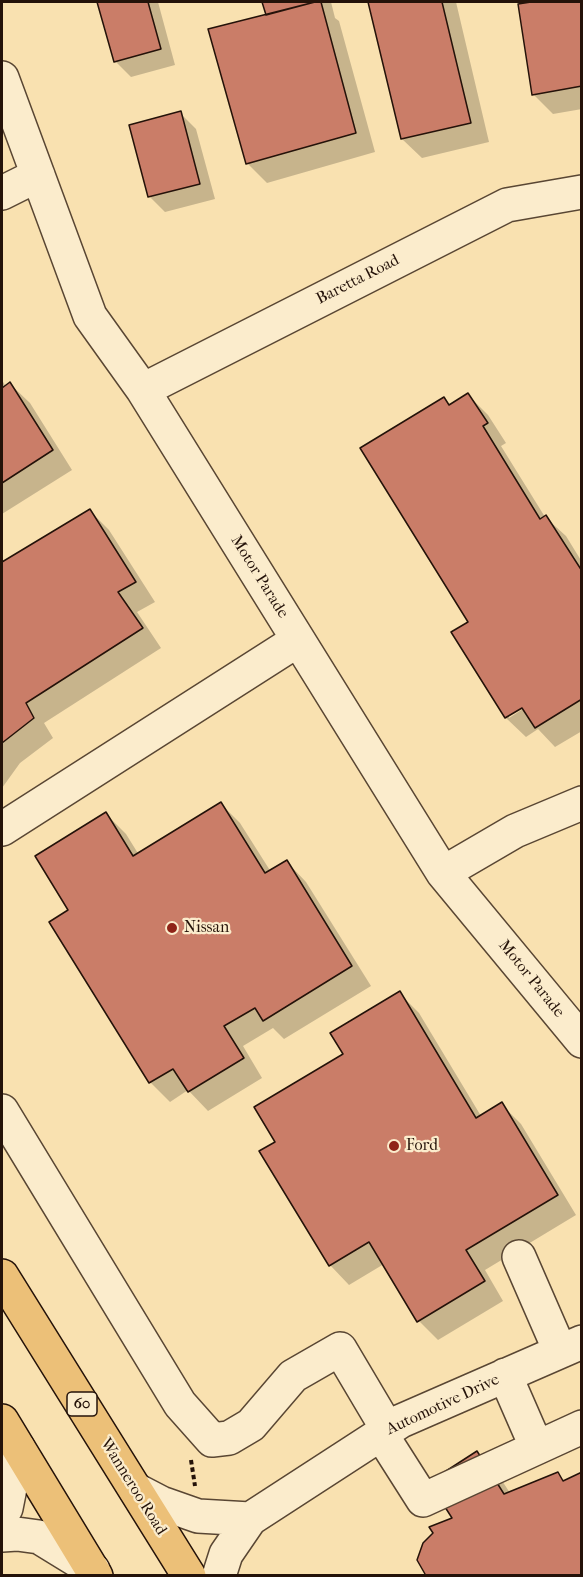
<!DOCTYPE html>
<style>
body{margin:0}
#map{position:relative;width:583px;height:1577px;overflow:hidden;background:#f9e1b0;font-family:"IM FELL French Canon",serif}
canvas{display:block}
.frame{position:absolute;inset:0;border:3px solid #241209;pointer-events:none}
</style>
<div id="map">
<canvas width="583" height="1577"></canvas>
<div class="frame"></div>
</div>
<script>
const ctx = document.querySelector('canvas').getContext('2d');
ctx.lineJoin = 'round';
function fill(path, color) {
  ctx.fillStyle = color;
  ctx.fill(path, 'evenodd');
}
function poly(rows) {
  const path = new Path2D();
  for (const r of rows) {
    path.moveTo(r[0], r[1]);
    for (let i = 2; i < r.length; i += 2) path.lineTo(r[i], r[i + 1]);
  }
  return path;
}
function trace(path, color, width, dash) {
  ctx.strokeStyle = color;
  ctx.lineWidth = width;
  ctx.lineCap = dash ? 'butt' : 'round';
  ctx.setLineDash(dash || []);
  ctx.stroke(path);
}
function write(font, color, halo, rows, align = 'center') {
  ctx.font = font + ' "IM FELL French Canon",serif';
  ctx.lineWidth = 4.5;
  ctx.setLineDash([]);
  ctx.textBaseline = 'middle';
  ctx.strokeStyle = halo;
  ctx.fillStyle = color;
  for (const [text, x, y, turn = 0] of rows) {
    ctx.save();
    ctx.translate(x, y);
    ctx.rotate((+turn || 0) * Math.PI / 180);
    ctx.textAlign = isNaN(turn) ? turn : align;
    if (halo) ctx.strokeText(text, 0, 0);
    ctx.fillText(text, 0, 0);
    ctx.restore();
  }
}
const shadow = poly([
 [99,2,158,2,175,65,131,77,115,61],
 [264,2,331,2,335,18,339,21,375,152,267,183,247,163,268,15],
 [370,2,456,2,489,142,422,158,402,139],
 [519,2,582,2,582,109,553,114,534,95],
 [180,113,196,129,215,199,165,212,150,197],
 [2,380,6,387,10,384,30,403,72,470,2,514],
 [468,395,488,415,506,443,501,446,545,517,566,536,582,562,582,731,555,747,538,729,526,737,506,718,453,633,470,622,443,399,451,406],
 [528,703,529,705,509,718,509,714],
 [90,511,109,530,155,602,137,612,161,648,44,723,53,738,20,763,2,788,2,564],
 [221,804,240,823,271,872,287,862,306,882,371,986,284,1039,273,1028,243,1046,262,1078,208,1111,188,1090,170,1102,150,1082,51,922,71,911,106,814,126,834,139,855],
 [399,993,419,1013,481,1116,501,1104,521,1124,576,1215,485,1270,503,1301,438,1340,419,1321,384,1264,349,1285,330,1265,277,1142,345,1054],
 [497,1473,510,1493,558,1474,566,1482,582,1576,455,1519]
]);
const building = poly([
 [97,2,148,2,161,49,114,62,97,2],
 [262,2,315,2,266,15,262,2],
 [315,2,321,2,356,133,246,164,208,29,315,2],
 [368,2,442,2,471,123,401,139,368,2],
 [531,2,582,2,582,86,532,95,518,4,531,2],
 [181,111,200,184,148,197,129,125,181,111],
 [10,382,53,450,2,483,2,388,10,382],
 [468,393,488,423,483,426,540,519,546,515,582,571,582,699,535,728,522,708,505,718,451,632,468,622,360,448,444,397,449,405,468,393],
 [90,509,136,582,118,592,143,628,26,703,34,718,2,743,2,562,90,509],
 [221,802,265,873,287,860,352,966,263,1021,255,1008,224,1026,244,1058,188,1092,173,1069,149,1083,49,922,68,910,35,856,106,812,133,856,221,802],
 [400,991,476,1118,502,1102,558,1195,466,1250,485,1281,417,1322,369,1242,329,1266,259,1151,275,1142,254,1107,343,1054,330,1033,400,991],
 [477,1451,504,1494,558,1472,563,1481,582,1472,582,1576,422,1576,425,1574,417,1560,423,1543,433,1533,429,1527,452,1518,429,1482,477,1451]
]);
const path = poly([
 [191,1460,195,1486]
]);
const minor = poly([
 [2,78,90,316,143,390,443,873,582,1041],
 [2,193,38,175],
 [143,390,507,205,582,192],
 [2,829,298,640],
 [443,873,515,831,582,803],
 [2,1111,180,1404,212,1440,229,1438,251,1425,293,1376,340,1349,388,1430],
 [519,1257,560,1351],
 [505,1375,536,1446],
 [381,1434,423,1500,582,1427],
 [136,1490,161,1503,198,1516,250,1519],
 [2,1515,6,1508,18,1448],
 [2,1535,17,1534,39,1537,93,1570],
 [219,1576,226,1554,250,1519,381,1434,401,1421,582,1342]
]);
const highway = poly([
 [2,1276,189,1576],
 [2,1421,96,1576]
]);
const markers = [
 [172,928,6,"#8f2418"],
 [394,1146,6,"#8f2418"]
];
const shields = [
 [82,1404,30]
];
const shieldNames = [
 ["60",82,1404]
];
const streetNames = [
 ["Baretta Road",358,280,-27],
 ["Motor Parade",259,577,58],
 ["Motor Parade",531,979,51],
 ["Automotive Drive",443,1405,-25],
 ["Wanneroo Road",133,1487,58]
];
const poiNames = [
 ["Nissan",184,928],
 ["Ford",406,1146]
];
fill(shadow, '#0003');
fill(building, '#ca7d68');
trace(building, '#241209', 1.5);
trace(minor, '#594633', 36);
trace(highway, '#241209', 36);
trace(path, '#241209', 4, [4.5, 3]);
trace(minor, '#fbeccc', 33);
trace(highway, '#ecc078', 33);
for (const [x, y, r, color] of markers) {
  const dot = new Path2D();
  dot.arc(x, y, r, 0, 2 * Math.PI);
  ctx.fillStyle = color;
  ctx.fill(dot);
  trace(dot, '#fbeccc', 2);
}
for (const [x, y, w] of shields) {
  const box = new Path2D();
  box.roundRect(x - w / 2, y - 12, w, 24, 4.5);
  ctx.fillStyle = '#fbeccc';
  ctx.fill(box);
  trace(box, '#241209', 1.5);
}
write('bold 15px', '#241209', null, shieldNames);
write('16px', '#241209', '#fbeccc', streetNames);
write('16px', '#241209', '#fbeccc', poiNames, 'left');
</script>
